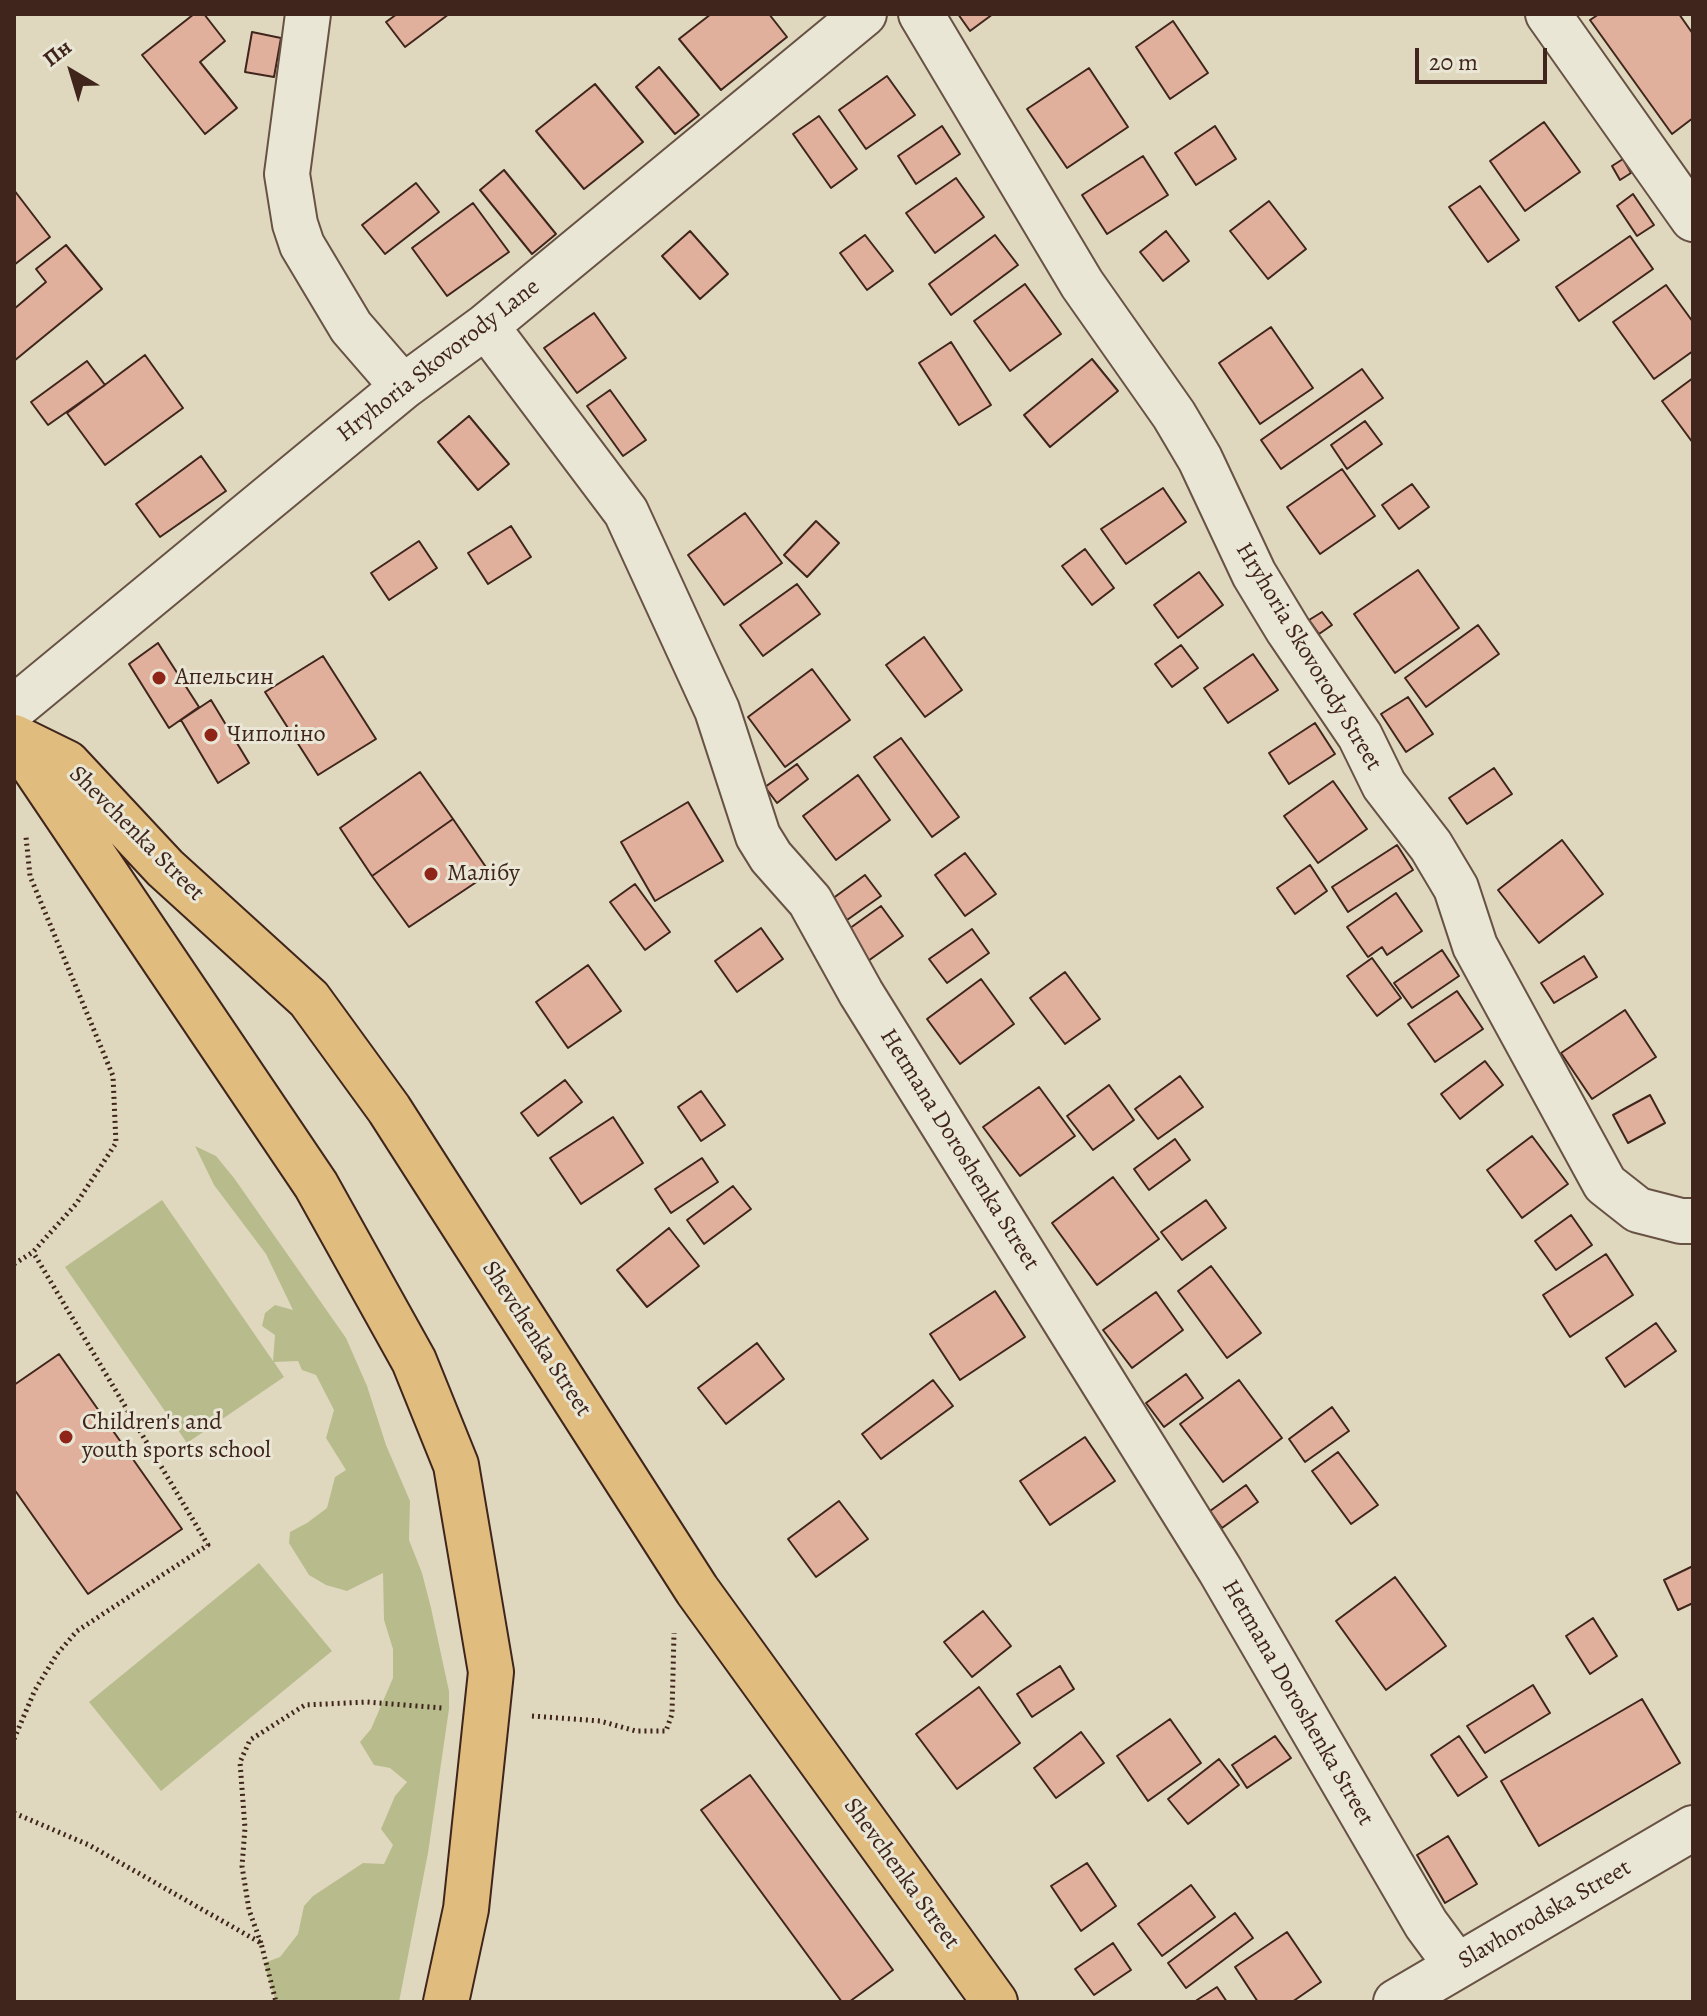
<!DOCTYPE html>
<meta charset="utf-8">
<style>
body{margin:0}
#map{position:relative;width:1707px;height:2016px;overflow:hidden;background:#dfd8be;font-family:Alegreya,serif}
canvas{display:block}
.frame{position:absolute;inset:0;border:16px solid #3f251b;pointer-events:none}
.north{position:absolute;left:32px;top:32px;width:80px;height:80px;-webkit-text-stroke:6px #eae6d5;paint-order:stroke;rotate:322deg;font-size:22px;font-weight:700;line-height:32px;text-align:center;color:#3f251b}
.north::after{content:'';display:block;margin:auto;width:28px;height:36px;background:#3f251b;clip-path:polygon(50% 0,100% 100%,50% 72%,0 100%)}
.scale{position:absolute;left:1415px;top:48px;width:132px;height:36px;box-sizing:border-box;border:4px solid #3f251b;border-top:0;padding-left:10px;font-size:24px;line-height:28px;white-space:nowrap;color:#3f251b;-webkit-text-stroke:6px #eae6d5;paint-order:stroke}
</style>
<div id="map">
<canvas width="1707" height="2016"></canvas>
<div class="frame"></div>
<div class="north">Пн</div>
<div class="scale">20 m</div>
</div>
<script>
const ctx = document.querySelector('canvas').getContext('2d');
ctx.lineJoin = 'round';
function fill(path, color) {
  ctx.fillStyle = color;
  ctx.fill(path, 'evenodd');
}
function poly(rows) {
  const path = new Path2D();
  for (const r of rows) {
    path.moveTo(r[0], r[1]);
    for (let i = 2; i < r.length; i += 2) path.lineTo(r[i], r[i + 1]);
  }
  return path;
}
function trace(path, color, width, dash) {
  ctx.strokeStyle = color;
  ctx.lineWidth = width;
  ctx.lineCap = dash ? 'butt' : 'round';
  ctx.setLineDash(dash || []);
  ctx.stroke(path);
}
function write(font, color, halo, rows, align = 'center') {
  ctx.font = font + ' Alegreya,serif';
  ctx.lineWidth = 6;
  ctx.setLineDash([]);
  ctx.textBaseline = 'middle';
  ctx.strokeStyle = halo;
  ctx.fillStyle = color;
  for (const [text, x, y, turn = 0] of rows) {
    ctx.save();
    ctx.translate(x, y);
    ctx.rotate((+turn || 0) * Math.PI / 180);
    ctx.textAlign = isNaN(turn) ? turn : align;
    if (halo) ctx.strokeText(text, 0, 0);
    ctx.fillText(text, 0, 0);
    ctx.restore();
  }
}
const green = poly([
 [195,1146,216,1156,234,1178,346,1338,367,1386,386,1445,410,1501,409,1540,422,1573,431,1608,449,1691,449,1709,428,1853,399,2002,276,2002,264,1963,280,1957,298,1934,304,1906,313,1896,363,1863,384,1864,393,1845,381,1829,395,1796,407,1782,390,1768,374,1765,360,1742,371,1729,393,1678,393,1649,384,1620,383,1573,347,1591,326,1585,309,1575,289,1543,290,1532,307,1523,327,1508,335,1477,346,1470,326,1438,334,1410,316,1375,302,1370,298,1361,274,1362,284,1377,187,1443,65,1267,162,1200,273,1361,275,1335,262,1326,265,1313,275,1305,293,1310,266,1254,214,1185],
 [259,1563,332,1651,161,1791,89,1702]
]);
const building = poly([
 [194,14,204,14,225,41,200,62,237,108,205,134,142,55,194,14],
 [397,14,449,14,405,47,386,22,397,14],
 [711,14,769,14,787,37,721,90,679,39,711,14],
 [958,14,993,14,970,31,958,14],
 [1599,14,1679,14,1693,34,1693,118,1672,134,1590,20,1599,14],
 [1173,21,1208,73,1170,99,1136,47,1173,21],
 [252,32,281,38,274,77,245,72,252,32],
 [659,67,699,115,675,134,636,87,659,67],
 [1089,68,1128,127,1067,168,1027,109,1089,68],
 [887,76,915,115,866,149,839,110,887,76],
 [595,84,643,142,584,189,536,131,595,84],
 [819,116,857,169,831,188,793,134,819,116],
 [1544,122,1580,172,1525,211,1490,161,1544,122],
 [942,126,960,154,916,184,898,156,942,126],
 [1215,126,1236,159,1196,185,1175,153,1215,126],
 [1143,156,1168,195,1107,234,1082,195,1143,156],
 [1623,159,1631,173,1620,180,1612,166,1623,159],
 [504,170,556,234,532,254,480,190,504,170],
 [956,178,984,217,935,253,906,213,956,178],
 [416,183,439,212,385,254,362,225,416,183],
 [1480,186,1519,240,1488,262,1449,207,1480,186],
 [14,190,50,237,14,265,14,190],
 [1633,194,1654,225,1637,236,1617,206,1633,194],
 [1269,201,1306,249,1268,279,1230,231,1269,201],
 [473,203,509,252,447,296,412,248,473,203],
 [690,231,728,274,700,299,662,256,690,231],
 [1166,231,1189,261,1163,281,1140,252,1166,231],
 [865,235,893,271,867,290,840,253,865,235],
 [995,235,1018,265,951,315,929,284,995,235],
 [1630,236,1653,269,1579,321,1556,287,1630,236],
 [66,245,102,289,14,361,14,309,46,282,36,269,66,245],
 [1025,284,1061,334,1010,371,974,321,1025,284],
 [1666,285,1693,322,1693,351,1654,379,1613,322,1666,285],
 [594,313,626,358,577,393,544,348,594,313],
 [1271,327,1313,388,1260,424,1219,363,1271,327],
 [951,342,991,405,959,425,919,363,951,342],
 [145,355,183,408,105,465,67,413,145,355],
 [1092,359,1118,391,1050,447,1024,415,1092,359],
 [87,361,105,385,48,425,31,402,87,361],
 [1362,369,1383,398,1281,469,1261,440,1362,369],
 [1693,378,1693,443,1662,401,1693,378],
 [610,390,646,440,623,456,587,406,610,390],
 [469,416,509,464,478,490,438,442,469,416],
 [1365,421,1382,444,1347,469,1331,445,1365,421],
 [201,456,226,491,160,537,136,504,201,456],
 [1342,469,1375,516,1320,554,1287,507,1342,469],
 [1412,484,1429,507,1399,529,1382,505,1412,484],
 [1163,488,1186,522,1126,564,1101,529,1163,488],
 [745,513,782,563,724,605,688,555,745,513],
 [816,521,839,543,807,577,784,555,816,521],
 [511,526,531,557,488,584,468,553,511,526],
 [419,541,437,568,389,600,371,573,419,541],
 [1085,549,1114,588,1092,605,1062,566,1085,549],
 [1418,570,1459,628,1395,673,1354,614,1418,570],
 [1199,572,1223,605,1178,638,1154,605,1199,572],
 [797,584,820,614,763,656,740,625,797,584],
 [1322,612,1332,625,1319,634,1309,620,1322,612],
 [1478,625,1499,654,1426,707,1405,678,1478,625],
 [924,637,962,690,925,717,886,665,924,637],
 [158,643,199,707,169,728,129,664,158,643],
 [1181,645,1198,668,1172,687,1155,664,1181,645],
 [1253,654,1278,690,1228,723,1204,688,1253,654],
 [323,656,376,739,318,775,265,692,323,656],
 [812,669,850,720,785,767,748,717,812,669],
 [1408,697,1433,734,1406,752,1381,714,1408,697],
 [211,700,249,763,218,783,181,720,211,700],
 [1315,723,1335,754,1289,784,1269,753,1315,723],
 [901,738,959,817,932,837,874,757,901,738],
 [797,764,808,779,777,803,765,787,797,764],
 [1494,768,1512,794,1467,824,1449,798,1494,768],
 [420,772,453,819,372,876,340,828,420,772],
 [858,775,890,820,836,860,803,816,858,775],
 [1333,781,1367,829,1318,863,1284,816,1333,781],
 [688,802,723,861,655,901,621,842,688,802],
 [453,819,490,873,409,927,372,876,453,819],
 [1562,840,1603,894,1539,943,1498,890,1562,840],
 [1397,845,1413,870,1348,912,1332,887,1397,845],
 [965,853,996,894,965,916,935,875,965,853],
 [1310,865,1327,891,1295,914,1277,888,1310,865],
 [865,875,881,896,847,920,832,899,865,875],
 [635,884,670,932,645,950,610,902,635,884],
 [1396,893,1422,931,1387,955,1382,947,1368,957,1347,927,1396,893],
 [881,906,903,936,868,961,846,931,881,906],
 [761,928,783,959,737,992,715,961,761,928],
 [972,929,989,953,947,983,929,959,972,929],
 [1442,950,1459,976,1412,1008,1394,983,1442,950],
 [1584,956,1597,977,1554,1003,1541,983,1584,956],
 [1372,958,1401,998,1377,1016,1347,976,1372,958],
 [588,965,621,1011,568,1048,536,1002,588,965],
 [1065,972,1100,1019,1065,1044,1030,998,1065,972],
 [981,979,1014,1024,960,1064,927,1019,981,979],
 [1457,991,1483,1029,1435,1062,1408,1024,1457,991],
 [1625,1010,1656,1057,1592,1099,1561,1053,1625,1010],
 [1485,1061,1503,1085,1460,1119,1441,1094,1485,1061],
 [1180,1076,1203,1107,1158,1139,1135,1109,1180,1076],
 [565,1080,582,1102,538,1136,521,1113,565,1080],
 [1109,1085,1134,1120,1093,1150,1067,1116,1109,1085],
 [1039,1087,1075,1136,1020,1176,983,1127,1039,1087],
 [701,1091,725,1125,701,1141,678,1107,701,1091],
 [1650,1095,1665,1123,1628,1143,1613,1115,1650,1095],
 [613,1117,643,1163,581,1204,550,1158,613,1117],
 [1532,1136,1568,1184,1522,1218,1487,1170,1532,1136],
 [1175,1139,1190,1160,1149,1190,1134,1169,1175,1139],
 [702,1158,718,1182,671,1213,655,1189,702,1158],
 [1113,1177,1159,1239,1097,1285,1052,1223,1113,1177],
 [733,1186,751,1209,704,1244,687,1220,733,1186],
 [1206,1200,1226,1228,1182,1260,1161,1232,1206,1200],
 [1571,1215,1592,1245,1556,1270,1535,1241,1571,1215],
 [669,1228,699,1266,647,1307,617,1270,669,1228],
 [1606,1254,1633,1295,1570,1337,1543,1295,1606,1254],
 [1211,1266,1261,1333,1227,1358,1178,1291,1211,1266],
 [995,1291,1025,1337,960,1380,930,1334,995,1291],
 [1156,1292,1183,1330,1132,1368,1103,1330,1156,1292],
 [1656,1323,1676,1351,1625,1387,1606,1358,1656,1323],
 [757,1343,784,1379,726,1424,698,1388,757,1343],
 [59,1354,182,1529,88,1594,14,1489,14,1385,59,1354],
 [1186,1374,1203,1398,1164,1427,1146,1403,1186,1374],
 [933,1380,953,1406,881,1459,862,1434,933,1380],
 [1239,1380,1282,1438,1223,1482,1180,1424,1239,1380],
 [1332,1407,1349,1431,1305,1462,1289,1439,1332,1407],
 [1085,1437,1115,1481,1050,1525,1020,1481,1085,1437],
 [1338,1452,1378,1505,1351,1524,1312,1471,1338,1452],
 [1246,1485,1258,1502,1222,1528,1210,1511,1246,1485],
 [839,1501,868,1539,816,1577,788,1539,839,1501],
 [1693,1566,1693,1603,1678,1610,1664,1580,1693,1566],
 [1395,1577,1446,1646,1386,1690,1336,1621,1395,1577],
 [983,1611,1011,1646,972,1677,944,1642,983,1611],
 [1593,1618,1617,1656,1590,1674,1566,1636,1593,1618],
 [1060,1666,1074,1689,1032,1717,1017,1694,1060,1666],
 [1533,1685,1550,1713,1485,1753,1467,1726,1533,1685],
 [979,1687,1020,1743,957,1789,916,1734,979,1687],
 [1642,1699,1680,1763,1539,1846,1501,1781,1642,1699],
 [1170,1719,1201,1763,1148,1801,1117,1756,1170,1719],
 [1081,1732,1104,1763,1056,1798,1034,1768,1081,1732],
 [1275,1736,1291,1758,1247,1788,1232,1765,1275,1736],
 [1459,1736,1487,1777,1458,1796,1431,1755,1459,1736],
 [1219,1759,1239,1785,1188,1824,1168,1799,1219,1759],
 [750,1775,893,1970,849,2002,842,2002,701,1810,750,1775],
 [1448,1836,1477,1884,1445,1903,1417,1855,1448,1836],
 [1087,1863,1116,1906,1081,1931,1051,1886,1087,1863],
 [1191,1885,1215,1917,1162,1956,1138,1924,1191,1885],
 [1235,1913,1253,1938,1186,1988,1168,1963,1235,1913],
 [1287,1932,1321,1982,1292,2002,1258,2002,1235,1967,1287,1932],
 [1113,1943,1131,1970,1094,1995,1075,1969,1113,1943],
 [1217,1987,1227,2002,1194,2002,1217,1987]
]);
const path = poly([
 [14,1264,33,1252,76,1204,116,1143,113,1076,30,876,26,837],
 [532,1716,600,1721,636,1731,666,1731,672,1714,674,1633],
 [14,1739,35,1690,57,1654,77,1631,208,1545,33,1252],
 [14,1813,89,1845,261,1943,276,2002],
 [261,1943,249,1910,242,1866,245,1828,240,1762,250,1740,305,1705,367,1702,442,1708]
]);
const minor = poly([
 [308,14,287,174,295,224,302,245,351,327,403,387],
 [921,14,1082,284,1174,415,1200,459,1254,574,1288,630,1360,736,1384,785,1431,846,1456,888,1475,946,1605,1184,1638,1210,1681,1221,1693,1221],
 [1548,14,1693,219],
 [486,326,626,512,717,710,758,836,771,857,810,901,861,993,1220,1570,1426,1924,1457,1966],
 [14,708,403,387,486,326,864,14],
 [1396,2002,1693,1828]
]);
const major = poly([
 [14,737,67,763,165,868,309,999,389,1109,697,1590,995,2002],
 [15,739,316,1185,414,1361,456,1465,491,1672,466,1909,446,2002]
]);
const markers = [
 [159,678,8,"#8f2418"],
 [211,735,8,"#8f2418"],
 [431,874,8,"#8f2418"],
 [66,1437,8,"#8f2418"]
];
const streetNames = [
 ["Hryhoria Skovorody Lane",439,361,-38],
 ["Hryhoria Skovorody Street",1308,657,59],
 ["Shevchenka Street",136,834,45],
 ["Hetmana Doroshenka Street",959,1150,58],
 ["Shevchenka Street",536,1339,57],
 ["Hetmana Doroshenka Street",1297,1703,60],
 ["Shevchenka Street",901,1874,54],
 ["Slavhorodska Street",1545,1915,-30]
];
const poiNames = [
 ["Апельсин",175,678],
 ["Чиполіно",227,735],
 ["Малібу",447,874],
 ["Children's and",82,1423],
 ["youth sports school",82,1451]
];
fill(green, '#b8bc8c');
fill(building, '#e0b09d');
trace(building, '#3f251b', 2);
trace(minor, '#675244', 48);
trace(major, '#3f251b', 48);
trace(path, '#3f251b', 5, [2, 4]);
trace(minor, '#eae6d5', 44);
trace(major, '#e0bc7f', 44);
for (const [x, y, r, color] of markers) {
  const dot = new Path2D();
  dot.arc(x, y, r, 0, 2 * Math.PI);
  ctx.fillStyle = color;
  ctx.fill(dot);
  trace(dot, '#eae6d5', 3);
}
write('24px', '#3f251b', '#eae6d5', streetNames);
write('24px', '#3f251b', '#eae6d5', poiNames, 'left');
</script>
